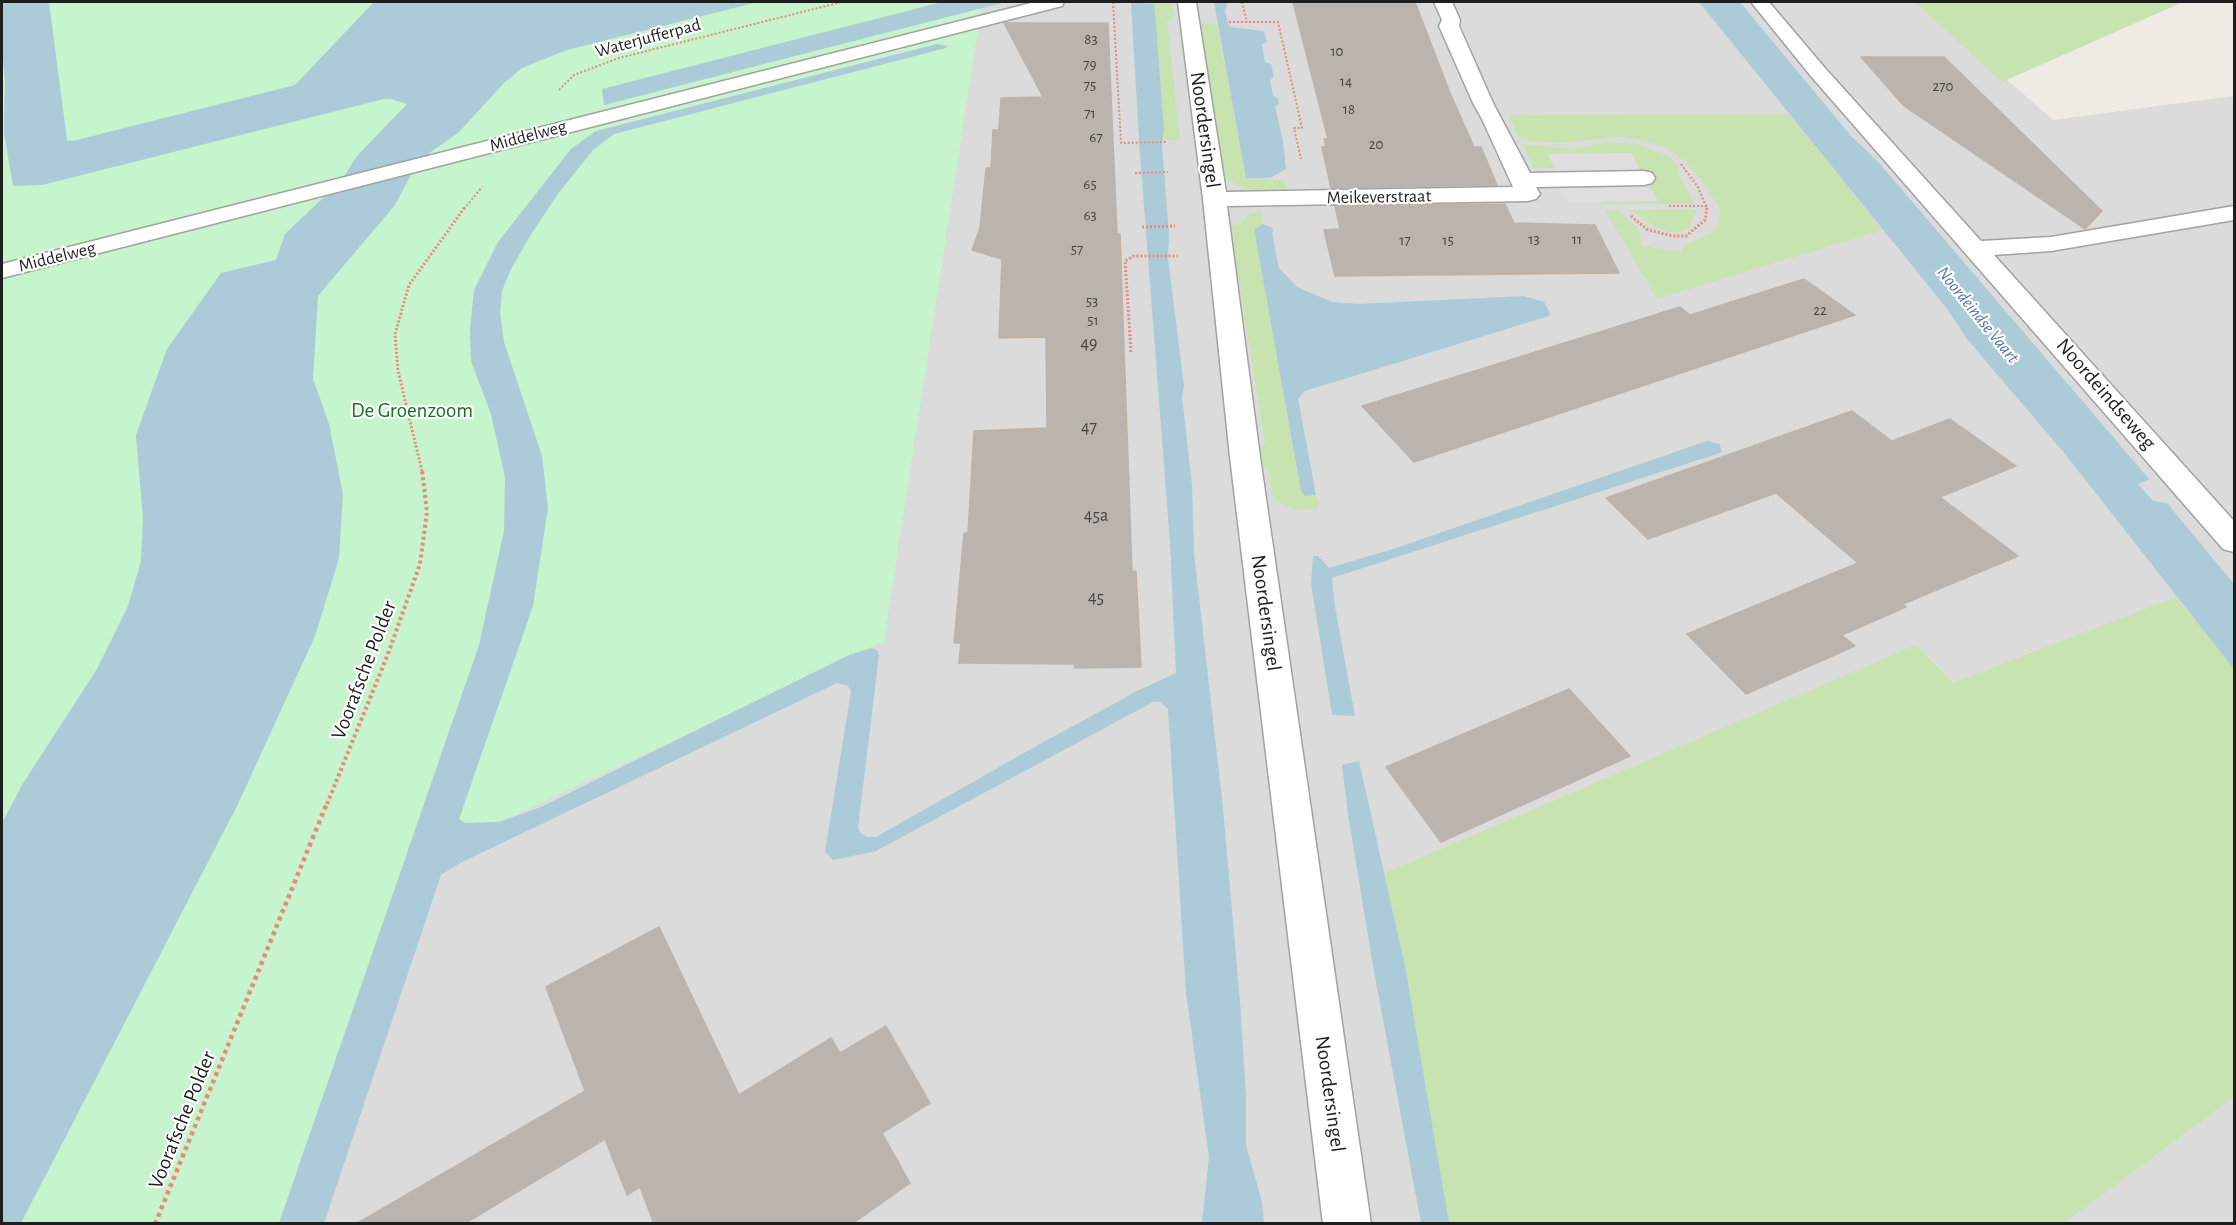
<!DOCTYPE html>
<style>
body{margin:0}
#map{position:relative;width:2236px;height:1225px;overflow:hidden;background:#eeebe5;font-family:"Alegreya Sans",sans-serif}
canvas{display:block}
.frame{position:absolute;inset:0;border:3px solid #1e1e1e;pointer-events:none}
</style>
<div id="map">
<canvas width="2236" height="1225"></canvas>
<div class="frame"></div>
</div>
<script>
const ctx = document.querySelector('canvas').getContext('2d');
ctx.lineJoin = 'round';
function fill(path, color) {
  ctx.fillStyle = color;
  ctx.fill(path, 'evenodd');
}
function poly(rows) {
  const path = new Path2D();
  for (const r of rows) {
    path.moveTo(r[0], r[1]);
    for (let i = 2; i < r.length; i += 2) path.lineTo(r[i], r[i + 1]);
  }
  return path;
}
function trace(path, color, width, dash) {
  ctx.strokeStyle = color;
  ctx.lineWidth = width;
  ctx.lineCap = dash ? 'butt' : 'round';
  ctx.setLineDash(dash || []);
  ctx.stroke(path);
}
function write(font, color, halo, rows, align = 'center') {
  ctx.font = font + ' "Alegreya Sans",sans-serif';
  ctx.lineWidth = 4.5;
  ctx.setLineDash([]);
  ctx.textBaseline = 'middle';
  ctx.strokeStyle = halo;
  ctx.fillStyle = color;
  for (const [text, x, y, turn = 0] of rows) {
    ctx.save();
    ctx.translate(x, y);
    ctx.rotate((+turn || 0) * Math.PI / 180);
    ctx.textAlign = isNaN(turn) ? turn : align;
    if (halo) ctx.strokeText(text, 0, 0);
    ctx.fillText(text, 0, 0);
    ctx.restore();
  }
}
const residential = poly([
 [982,2,1918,2,2053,120,2234,96,2234,1223,306,1224,437,852]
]);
const grass = poly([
 [1149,2,1171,2,1173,5,1175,17,1167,21,1180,140,1164,141],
 [1915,2,2183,2,2002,82],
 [1201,24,1217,24,1246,178,1284,180,1286,189,1252,190,1236,185,1224,177],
 [1789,114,1882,230,1657,299,1605,210,1617,210,1638,228,1640,233,1641,246,1681,252,1684,245,1711,233,1719,223,1720,209,1705,185,1684,160,1662,146,1638,139,1616,137,1561,143,1531,141,1519,138,1509,115],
 [1608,142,1638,144,1670,157,1680,169,1676,170,1695,204,1602,204,1601,201,1658,201,1631,153,1548,154,1555,168,1533,168,1523,144,1571,149],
 [1697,209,1689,228,1677,233,1662,231,1629,210],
 [1262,212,1263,224,1254,229,1298,477,1301,491,1313,496,1316,495,1319,507,1315,509,1295,510,1276,501,1272,494,1268,469,1259,465,1257,450,1265,444,1230,225,1242,224,1242,221,1250,213],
 [2176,597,2234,669,2234,1097,2064,1223,1449,1223,1405,966,1385,873,1916,645,1953,683]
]);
const park = poly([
 [2,2,982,2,884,641,437,852,306,1223,2,1224]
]);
const parking = poly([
 [1631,153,1658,201,1568,202,1548,154]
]);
const water = poly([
 [2,2,49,2,67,140,73,141,295,85,374,2,758,2,567,50,522,68,504,83,459,132,424,157,413,171,395,205,318,296,313,379,329,424,343,494,339,558,315,636,237,806,21,1223,2,1224,2,823,22,785,97,669,128,606,141,561,143,518,136,435,167,349,221,273,276,260,285,234,342,180,356,157,407,104,391,99,384,99,42,185,13,186,4,133,5,79,2,50],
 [942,2,1006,2,604,105,602,89],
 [1131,2,1154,4,1155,13,1164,130,1162,145,1169,234,1168,258,1184,386,1182,396,1192,485,1194,553,1223,808,1240,1002,1246,1097,1246,1145,1262,1202,1264,1223,1202,1223,1209,1157,1186,993,1168,709,1160,702,1153,702,876,851,833,860,825,852,851,691,848,686,837,683,460,863,441,875,324,1223,279,1223,479,645,504,531,505,477,491,414,471,361,470,329,474,290,498,242,571,149,596,131,937,44,948,46,946,48,614,134,593,150,557,195,530,236,511,269,502,291,500,313,504,342,542,456,548,508,533,606,459,819,465,823,499,822,541,807,849,655,872,648,877,650,879,655,858,828,860,833,867,837,876,837,1031,749,1137,691,1176,673,1170,543,1139,141],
 [1214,2,1228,2,1225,11,1229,27,1264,31,1267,42,1262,44,1264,58,1265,62,1271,64,1274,77,1270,80,1273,95,1278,98,1279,104,1275,106,1283,142,1286,169,1270,178,1246,178],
 [1699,2,1740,2,1851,136,1879,163,2149,479,2138,484,2153,501,2167,503,2234,584,2234,669,2065,454,1967,339,1948,310],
 [1263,224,1271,227,1274,230,1272,233,1279,268,1297,287,1332,302,1359,304,1524,296,1544,302,1550,313,1549,316,1305,391,1298,399,1316,495,1305,496,1301,491,1254,229],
 [1707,441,1719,444,1722,451,1720,453,1332,578,1335,607,1355,716,1332,715,1311,583,1313,556,1318,556,1329,568,1393,549],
 [1359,761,1405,966,1449,1223,1421,1223,1373,966,1348,814,1342,765]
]);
const building = poly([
 [1293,2,1415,2,1450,93,1474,147,1481,147,1497,185,1331,188,1322,147,1326,147,1324,139,1328,139,1293,2],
 [1004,23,1108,23,1117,234,1120,234,1132,572,1136,571,1141,667,1074,668,1075,664,959,663,961,643,954,643,964,533,968,533,974,431,1047,428,1046,337,999,338,1002,259,972,250,980,228,986,168,991,168,993,130,999,130,1001,98,1043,97,1004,23],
 [1861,57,1944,57,2102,211,2085,229,1904,106,1861,57],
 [1505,204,1514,223,1595,225,1619,273,1335,276,1324,230,1340,229,1335,206,1505,204],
 [1804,279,1855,315,1414,462,1362,406,1680,307,1690,315,1804,279],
 [1852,411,1892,441,1950,419,2016,466,1940,497,2018,556,1903,604,1906,607,1842,635,1855,646,1746,694,1687,634,1858,563,1776,493,1648,539,1606,498,1852,411],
 [1569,689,1630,756,1441,842,1386,767,1569,689],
 [659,927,739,1095,831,1038,840,1053,886,1026,930,1103,882,1133,910,1183,852,1224,654,1224,640,1187,627,1195,605,1139,464,1224,356,1224,585,1091,546,987,659,927]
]);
const pathFar3 = poly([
 [1113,2,1121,143,1167,142],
 [1242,2,1247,22],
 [1229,22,1278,22,1302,128,1294,128,1301,159],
 [559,90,574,75,619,58,842,2],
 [1681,164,1698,187,1707,209],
 [1135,173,1168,172],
 [1669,206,1707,206],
 [464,209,482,187]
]);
const pathFar2 = poly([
 [1631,216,1648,230,1673,236,1686,236,1705,220,1707,207],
 [1142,227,1175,226],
 [1131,352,1125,261,1134,256,1178,256],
 [422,471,398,371,395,334,409,285,465,207]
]);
const pathFar1 = poly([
 [327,804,388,654,420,564,427,512,422,470]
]);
const path = poly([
 [155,1224,327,803]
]);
const minor = poly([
 [1035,2,1064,2,1062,6,2,278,2,264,1035,2],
 [1178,2,1196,2,1226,192,1513,187,1482,119,1473,103,1439,26,1442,20,1434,2,1452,2,1460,20,1459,26,1493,103,1530,173,1644,171,1652,173,1655,178,1652,183,1644,185,1536,187,1540,194,1536,199,1528,201,1227,206,1260,457,1371,1224,1323,1224,1230,457,1203,199,1178,2],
 [1751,2,1769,2,1824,67,1981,241,2051,237,2234,206,2234,220,2051,251,1994,255,2234,521,2234,552,2223,549,1810,75,1751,2]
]);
const farNumbernames = [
 ["83",1091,39],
 ["10",1337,51],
 ["79",1090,64],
 ["14",1346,81],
 ["75",1090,85],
 ["270",1943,86],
 ["18",1349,109],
 ["71",1090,113],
 ["67",1096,137],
 ["20",1376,144],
 ["65",1090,184],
 ["63",1090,215],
 ["13",1534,239],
 ["11",1577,239],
 ["17",1405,240],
 ["15",1448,240],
 ["57",1077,249],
 ["53",1092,301],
 ["22",1820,310],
 ["51",1093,320]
];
const farStreetnames = [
 ["Waterjufferpad",648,38,-15],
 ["Middelweg",528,136,-15],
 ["Meikeverstraat",1379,197,-1],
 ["Middelweg",57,257,-14]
];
const farWaternames = [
 ["Noordeindse Vaart",1978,315,51]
];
const numberNames = [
 ["49",1089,344],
 ["47",1089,428],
 ["45a",1096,516],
 ["45",1096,598]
];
const streetNames = [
 ["Noordersingel",1205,130,82],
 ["Noordeindseweg",2106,394,49],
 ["Noordersingel",1266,613,82],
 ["Voorafsche Polder",364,670,-69],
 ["Noordersingel",1330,1094,82],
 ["Voorafsche Polder",182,1120,-68]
];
const parkNames = [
 ["De Groenzoom",412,411]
];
fill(residential, '#dcdbdb');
fill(grass, '#c7e3b0');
fill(park, '#c6f4cc');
fill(parking, '#dedede');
fill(water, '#aacbd7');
fill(building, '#bbb4ae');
trace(building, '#beb3a9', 1.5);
trace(minor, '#a2a2a2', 3);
trace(pathFar3, '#ec8978', 2, [2, 2]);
trace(pathFar2, '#ec8978', 3, [2, 2]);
trace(pathFar1, '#ec8978', 4, [3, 3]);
trace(path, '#ec8978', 4.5, [4, 4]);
fill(minor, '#fff');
write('15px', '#454442', null, farNumbernames);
write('18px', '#1e1e1e', '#fff', farStreetnames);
write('italic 18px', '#5478a4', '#fff', farWaternames);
write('18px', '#454442', null, numberNames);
write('21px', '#1e1e1e', '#fff', streetNames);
write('21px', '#167222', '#fff', parkNames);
</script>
